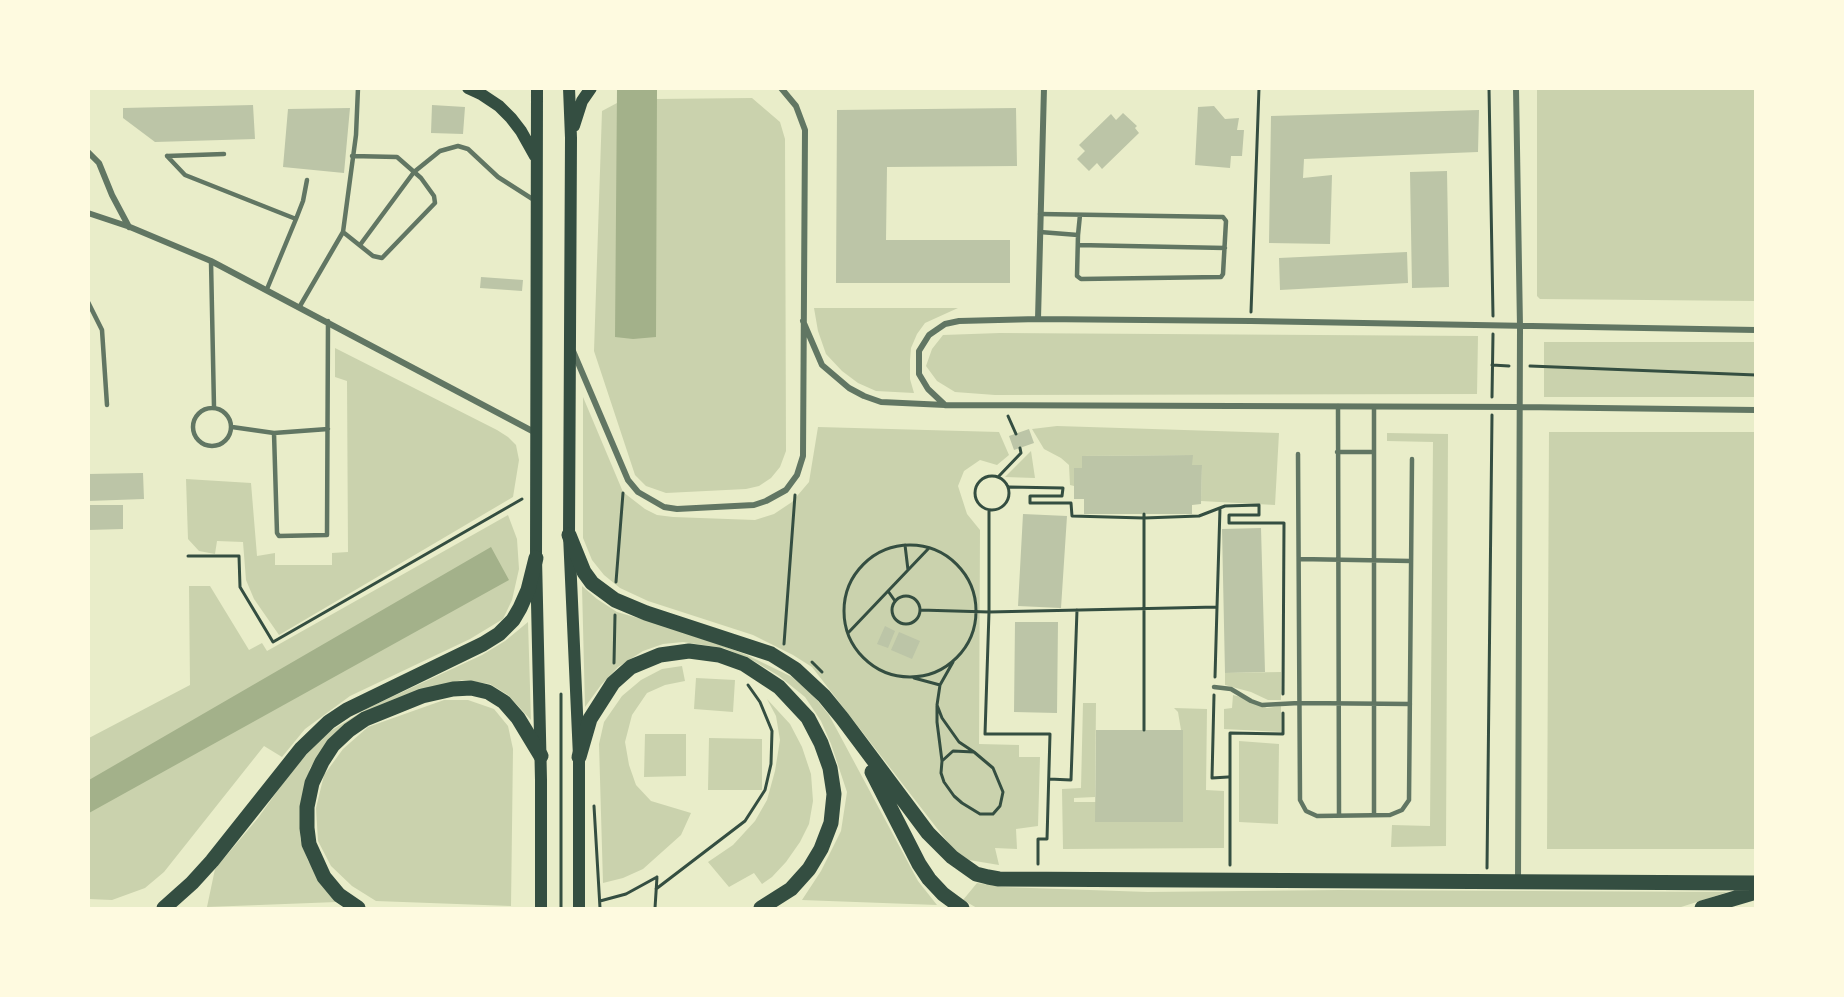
<!DOCTYPE html>
<style>
body{margin:0}
#map{position:relative;width:1844px;height:997px;overflow:hidden;background:#e9edc9;font-family:"Alegreya Sans",sans-serif}
canvas{display:block}
.frame{position:absolute;inset:0;border:90px solid #fefae0;pointer-events:none}
</style>
<div id="map">
<canvas width="1844" height="997"></canvas>
<div class="frame"></div>
</div>
<script>
const ctx = document.querySelector('canvas').getContext('2d');
ctx.lineJoin = 'round';
function fill(path, color) {
  ctx.fillStyle = color;
  ctx.fill(path, 'evenodd');
}
function poly(rows) {
  const path = new Path2D();
  for (const r of rows) {
    if (r.length === 3) {
      path.moveTo(r[0] + r[2], r[1]);
      path.arc(r[0], r[1], r[2], 0, 2 * Math.PI);
      continue;
    }
    path.moveTo(r[0], r[1]);
    for (let i = 2; i < r.length; i += 2) path.lineTo(r[i], r[i + 1]);
  }
  return path;
}
function trace(path, color, width, dash) {
  ctx.strokeStyle = color;
  ctx.lineWidth = width;
  ctx.lineCap = dash ? 'butt' : 'round';
  ctx.setLineDash(dash || []);
  ctx.stroke(path);
}
const green = poly([
 [1537,89,1755,89,1755,301,1540,299,1537,296],
 [752,98,780,122,785,139,786,451,780,467,771,478,759,486,746,489,666,493,646,486,635,475,594,351,602,111,617,103,656,99],
 [814,308,958,308,925,323,917,334,911,348,910,360,910,379,914,393,876,391,858,383,842,371,826,354,818,331],
 [1000,333,1478,336,1477,394,995,395,955,392,937,381,926,366,932,349,943,335],
 [1544,342,1755,342,1755,397,1544,397],
 [335,348,497,430,508,437,516,445,519,460,513,497,279,635,254,599,246,580,243,542,217,541,215,554,199,551,188,539,186,479,251,483,257,556,275,553,275,565,332,565,332,553,348,552,347,381,335,377],
 [583,397,623,492,645,509,657,515,673,517,755,520,774,514,792,502,809,482,818,427,999,432,1009,455,997,465,980,460,964,471,958,486,967,514,980,530,979,744,1019,745,1019,757,1040,757,1038,826,1016,829,1017,849,995,848,999,865,969,860,953,849,812,667,793,655,753,635,648,601,620,588,604,575,592,560,583,538],
 [1057,426,1279,433,1275,505,1201,501,1202,465,1192,465,1192,455,1082,456,1082,468,1074,468,1074,486,1070,485,1069,465,1061,458,1044,449,1032,429],
 [1549,432,1755,432,1755,849,1547,849],
 [1387,433,1448,434,1446,846,1391,847,1392,825,1430,826,1433,442,1387,441],
 [1031,451,1035,478,1005,477],
 [508,515,517,539,519,569,512,600,503,619,470,639,350,696,305,729,282,757,264,746,164,872,145,888,112,900,89,899,89,738,190,685,189,586,210,586,249,650,262,643,267,651],
 [582,586,597,599,617,612,680,630,747,655,792,677,812,694,829,715,918,881,937,905,802,900,821,871,841,831,847,792,831,744,821,721,805,697,779,676,754,661,724,648,683,642,663,644,643,651,618,667,601,685,585,707],
 [528,622,531,720,508,695,490,684,462,680,413,693,332,738,310,768,301,809,300,838,308,861,337,902,207,907,215,869,258,818,291,772,324,735,368,708,482,655,505,641],
 [682,666,685,681,665,685,647,693,632,715,625,742,629,765,636,785,651,801,691,813,681,835,643,869,623,878,603,883,599,744,604,722,622,696,641,680,662,669],
 [1281,672,1281,700,1268,700,1251,692,1225,685,1225,673],
 [696,678,735,680,733,712,694,709],
 [1233,695,1249,699,1267,708,1281,706,1281,732,1224,729,1224,709,1232,708],
 [767,699,790,724,802,747,811,774,813,801,809,824,800,842,786,862,772,877,762,884,754,873,729,887,708,862,733,845,755,821,767,800,775,771,780,740,776,716],
 [444,700,468,700,494,709,508,726,513,749,511,906,376,901,352,886,331,866,318,841,316,808,324,775,343,749,368,727],
 [1083,703,1096,703,1095,797,1074,798,1074,802,1095,802,1183,822,1183,730,1181,730,1178,712,1174,708,1207,709,1206,790,1224,791,1224,848,1063,849,1062,789,1081,788],
 [645,734,686,734,686,776,644,777],
 [709,738,762,739,762,790,708,790],
 [1239,741,1279,744,1278,824,1239,822],
 [977,883,1002,887,1148,892,1339,890,1728,892,1678,908,977,908,963,900]
]);
const water = poly([
 [617,89,657,89,656,337,633,339,615,337],
 [491,547,509,580,89,813,89,780]
]);
const building = poly([
 [253,105,255,139,155,142,123,118,123,108],
 [432,105,465,107,463,134,431,133],
 [1214,106,1225,119,1239,118,1237,130,1244,130,1242,156,1231,156,1230,168,1195,165,1198,107],
 [350,108,344,173,283,167,288,109],
 [1016,108,1017,166,887,167,886,240,1010,240,1010,283,836,283,837,110],
 [1479,110,1478,152,1304,159,1303,178,1332,175,1330,244,1269,243,1271,116],
 [1123,113,1137,126,1135,128,1139,133,1102,169,1097,163,1089,171,1077,159,1085,151,1079,145,1111,114,1116,120],
 [1447,171,1449,287,1412,288,1410,172],
 [1407,252,1408,283,1280,290,1279,258],
 [481,277,523,280,522,291,480,288],
 [1029,429,1034,443,1014,450,1009,436],
 [1193,455,1192,465,1202,465,1201,504,1192,505,1192,514,1084,514,1084,499,1074,499,1074,468,1082,468,1082,456],
 [143,473,144,499,88,501,88,474],
 [88,505,123,505,123,529,88,530],
 [1023,514,1067,516,1061,608,1018,606],
 [1261,528,1265,672,1225,673,1222,529],
 [1015,622,1058,622,1057,713,1014,712],
 [885,626,895,631,888,648,877,644],
 [899,632,920,641,912,659,891,650],
 [1096,730,1183,730,1183,822,1095,822]
]);
const path = poly([
 [1489,88,1493,316],
 [1251,312,1259,88],
 [1492,365,1509,366],
 [1530,366,1756,375],
 [1492,397,1493,334],
 [1008,416,1016,434],
 [992,493,17],
 [999,476,1021,453,1020,448],
 [1009,487,1063,488,1062,496,1030,496,1030,503,1071,503,1072,516,1144,518,1199,516,1225,506,1259,505,1259,515,1229,515,1229,523,1284,523,1283,694],
 [989,510,989,612,985,734,1050,734,1047,839,1038,839,1038,864],
 [1144,514,1144,730],
 [905,545,908,570],
 [910,611,66],
 [188,556,239,556,240,587,273,642,522,499],
 [616,582,623,493],
 [888,591,895,601],
 [906,610,14],
 [1217,607,1220,508],
 [920,610,989,612,1217,607,1215,677],
 [848,633,929,548],
 [784,644,795,495],
 [812,662,822,672],
 [953,662,940,685,937,705,942,718,959,742,974,752,993,768,1003,792,1000,806,993,814,980,814,962,803,954,796,944,782,941,773,942,761,953,751,974,752],
 [614,663,615,615],
 [914,678,940,685],
 [1214,695,1212,778,1228,777],
 [937,706,937,722,942,761],
 [1049,779,1071,780,1077,610],
 [594,806,600,908],
 [1230,865,1230,733,1283,734,1283,713],
 [1487,868,1492,415],
 [656,889,745,821,765,790,771,764,772,731,760,702,748,685],
 [600,901,626,894,657,877],
 [561,908,561,694],
 [655,908,657,877]
]);
const service = poly([
 [167,156,185,175,296,219,303,201,307,180],
 [167,156,224,154],
 [343,232,373,256,382,258,435,203,434,196,421,178,397,157,352,156],
 [1040,232,1078,235,1077,276,1081,279,1221,277,1223,274,1226,221,1223,217,1040,214],
 [1078,235,1080,215],
 [360,245,414,172,440,151,458,146,468,149,498,177,534,200],
 [1078,245,1225,248],
 [211,261,214,407],
 [267,289,296,219],
 [88,302,102,330,107,405],
 [300,306,343,232,356,135,358,88],
 [1338,406,1339,815],
 [1374,407,1374,815],
 [212,427,19],
 [232,427,274,433,328,429],
 [274,433,277,533,279,536,327,535,328,321],
 [1337,452,1373,452],
 [1298,454,1300,800,1306,811,1317,816,1390,815,1402,810,1409,800,1412,459],
 [1299,559,1411,561],
 [1214,687,1231,689,1251,701,1262,705,1299,703,1410,704]
]);
const minor = poly([
 [1516,88,1520,327,1518,881],
 [88,152,99,163,112,195,129,227],
 [88,213,130,227,211,261,536,433],
 [1038,319,1044,88],
 [803,321,822,365,849,388,864,396,881,402,945,405,1520,407,1756,410],
 [573,351,628,480,638,492,664,507,677,509,754,505,766,501,786,490,797,475,803,456,805,130,796,106,781,88],
 [945,405,928,389,919,374,919,351,929,335,945,324,959,321,1038,319,1251,321,1756,330]
]);
const secondary = poly([
 [468,88,481,94,499,106,511,118,521,131,535,156],
 [537,88,536,558,541,780,541,908],
 [569,88,571,138,569,535,579,757,579,908],
 [574,126,582,101,591,88]
]);
const primary = poly([
 [569,535,584,572,592,583,615,600,646,613,771,654,795,669,824,696,842,718,928,833,952,857,976,874,988,877,999,879,1756,883],
 [579,757,590,719,613,683,631,667,660,655,689,651,719,655,744,664,779,687,808,718,821,743,830,768,834,794,831,823,821,849,809,869,791,889,761,908],
 [872,772,919,864,929,879,943,894,962,908],
 [164,908,192,883,212,861,301,749,329,722,347,710,483,644,499,634,513,620,520,608,528,590,536,558],
 [358,908,339,895,324,877,309,844,307,828,307,807,312,783,322,762,333,745,349,730,365,719,422,696,453,689,471,688,488,692,504,702,518,718,541,756],
 [1702,908,1756,892]
]);
fill(green, '#cad2ad');
fill(water, '#a3b18a');
fill(building, '#bcc5a7');
trace(path, '#344e41', 3);
trace(service, '#617663', 4.5);
trace(minor, '#617663', 6);
trace(secondary, '#344e41', 12);
trace(primary, '#344e41', 15);
</script>
